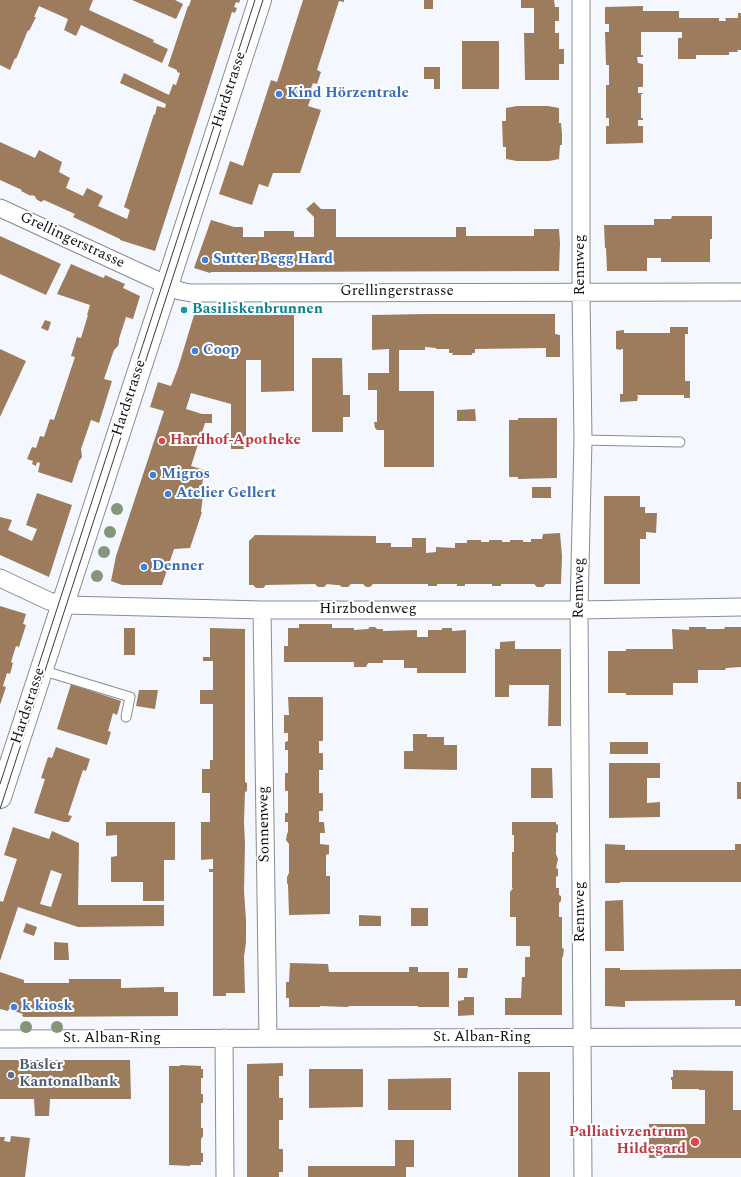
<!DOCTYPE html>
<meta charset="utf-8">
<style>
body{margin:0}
canvas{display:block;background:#f4f8fe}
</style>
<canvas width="741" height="1177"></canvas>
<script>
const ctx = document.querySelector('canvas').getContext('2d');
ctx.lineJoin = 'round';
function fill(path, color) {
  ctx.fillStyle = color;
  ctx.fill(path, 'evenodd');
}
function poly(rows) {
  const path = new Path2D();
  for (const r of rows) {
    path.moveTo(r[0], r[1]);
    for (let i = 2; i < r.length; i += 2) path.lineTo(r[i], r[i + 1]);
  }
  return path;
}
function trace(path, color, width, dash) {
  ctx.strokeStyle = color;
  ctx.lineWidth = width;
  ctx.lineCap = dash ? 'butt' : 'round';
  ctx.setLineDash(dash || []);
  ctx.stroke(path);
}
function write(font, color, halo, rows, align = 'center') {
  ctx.font = font + ' Spectral,serif';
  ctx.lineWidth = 4;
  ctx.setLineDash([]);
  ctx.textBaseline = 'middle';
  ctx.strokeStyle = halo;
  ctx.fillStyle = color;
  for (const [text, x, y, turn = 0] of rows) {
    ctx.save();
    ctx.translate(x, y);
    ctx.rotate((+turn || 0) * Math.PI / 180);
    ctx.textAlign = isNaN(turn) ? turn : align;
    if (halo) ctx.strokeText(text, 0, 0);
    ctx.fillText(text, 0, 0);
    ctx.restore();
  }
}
const building = poly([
 [0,0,93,0,89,10,154,40,153,42,168,49,162,63,81,25,76,36,64,30,68,19,39,6,34,17,36,17,29,31,28,30,16,59,15,58,10,70,0,65],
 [132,0,175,0,183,4,176,19],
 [191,0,240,0,239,3,236,2,234,7,237,8,235,13,232,12,155,251,120,240,120,239,73,217,75,214,44,200,41,202,36,199,35,196,31,195,31,196,21,191,22,190,0,180,0,142,35,158,39,150,62,162,59,172,70,178,66,188,83,196,87,188,103,196,98,206,127,219,130,210,124,207,154,114,155,115,157,106,165,108,166,104,120,83,124,73,169,95,173,84,176,85,180,73,177,72,177,70,168,66,188,6,189,6],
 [303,0,344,0,344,2,339,1,317,70,321,72,317,84,313,83,310,91,313,92,308,106,321,110,300,173,273,173,268,187,259,184,252,205,219,194,230,161,243,166,271,80,277,82],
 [424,0,433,0,433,9,424,9],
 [521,0,554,0,555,7,559,7,559,21,555,21,555,33,559,33,559,49,564,49,564,64,559,64,559,80,525,80,524,33,534,33,534,8,521,8],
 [643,6,643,11,679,11,679,18,719,18,719,21,726,21,725,18,738,18,738,13,741,13,741,50,737,50,738,52,729,52,729,55,696,55,696,59,678,59,678,38,682,38,682,32,641,32,641,55,643,55,643,57,637,57,638,63,643,64,643,87,638,87,638,93,643,93,643,94,641,94,641,118,643,118,643,120,638,120,638,126,643,126,643,143,606,144,606,126,609,126,609,118,606,118,606,85,609,85,609,65,606,65,605,32,609,32,609,24,605,24,605,7],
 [462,41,499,41,499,89,462,89],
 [424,67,440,67,440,89,434,89,434,79,424,79],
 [517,106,548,106,559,108,559,123,561,123,562,134,562,145,560,145,559,159,549,161,517,161,506,159,506,147,503,147,502,121,506,121,506,108],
 [314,202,321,209,336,209,336,237,456,237,456,227,466,227,466,236,534,236,534,229,559,229,560,243,559,271,237,272,211,272,210,273,194,268,211,220,234,227,243,227,243,237,264,237,264,231,294,231,294,237,314,237,314,217,306,209],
 [672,216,712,216,712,239,710,239,710,262,661,262,661,258,647,258,647,271,607,271,606,248,605,248,604,225,654,225,654,219,671,219],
 [0,236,61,264,46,295,0,274],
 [71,264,101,277,104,278,105,275,125,284,123,288,140,296,133,319,126,317,119,339,119,342,118,346,114,350,104,379,112,381,99,423,91,420,81,449,82,457,79,461,72,483,38,472,40,463,37,462,36,466,32,464,33,461,27,459,32,447,36,448,40,436,44,437,50,419,54,420,75,357,71,356,77,337,81,338,88,315,87,315,90,305,57,294],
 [426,314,555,314,555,334,560,335,560,357,546,357,546,348,475,349,475,353,472,353,472,355,452,355,453,353,449,353,449,349,436,349,436,348,425,347,425,350,399,350,399,391,434,391,434,467,384,467,384,430,377,430,375,428,374,422,377,422,377,390,368,390,368,373,389,373,389,349,372,350,372,315],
 [194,315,294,315,294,391,261,392,261,360,246,360,246,449,231,449,231,404,191,393,186,409,202,414,212,414,212,423,205,423,191,466,204,470,202,487,204,487,201,512,202,512,190,548,174,549,162,585,122,585,111,581,116,556,164,411,150,407,158,382,171,386,178,368],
 [45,320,51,322,48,331,41,328],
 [670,327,688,327,688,334,685,334,685,381,690,381,690,398,684,398,684,395,637,395,638,397,637,401,620,402,620,394,623,394,623,349,621,349,621,350,616,349,616,331,624,330,624,333,670,333],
 [0,349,26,361,0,417],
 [312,358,342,358,343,395,350,395,350,417,343,417,343,432,312,432],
 [475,409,476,421,457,421,457,410],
 [518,418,557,418,557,478,518,479,518,477,509,477,509,420,518,420],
 [532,487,551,487,551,498,532,498],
 [37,493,72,505,49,577,0,555,0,517,12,520,8,530,32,541,37,529,26,525],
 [604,496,640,496,640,507,645,507,645,513,657,513,656,533,646,532,646,539,640,539,640,584,604,584],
 [560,533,562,556,561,584,546,584,543,587,537,587,534,584,501,584,501,586,492,586,492,584,465,584,465,586,457,586,457,584,437,584,437,586,428,586,428,584,373,584,370,587,366,587,363,584,351,584,348,587,342,587,339,585,336,585,327,584,324,587,318,587,315,584,266,585,263,588,256,588,253,585,249,585,249,541,255,535,376,536,376,543,391,543,391,547,412,547,412,538,426,538,426,553,436,552,436,547,455,548,455,543,467,543,467,540,481,540,481,542,489,542,489,540,502,540,502,542,510,542,510,540,523,540,523,542,531,542,531,539,542,539,543,534],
 [0,606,26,614,23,624,26,625,19,647,16,646,11,662,13,663,10,674,7,673,3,686,6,687,0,705],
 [299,624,332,624,332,628,354,628,354,630,368,629,370,627,375,627,377,629,383,629,383,631,417,630,417,637,428,637,428,630,442,630,442,628,452,628,452,631,466,630,466,673,417,673,417,668,404,668,404,660,383,660,383,663,368,663,366,667,354,667,354,662,284,662,284,646,288,646,288,628,299,628],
 [689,627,706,627,706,629,724,629,725,627,741,627,741,667,726,668,725,670,698,670,698,683,673,683,673,695,626,695,626,693,608,693,608,651,626,651,626,649,673,649,672,629,689,630],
 [124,628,135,628,135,655,124,655],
 [210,628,245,629,245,782,247,783,247,791,245,792,244,822,245,844,244,891,246,920,246,942,244,957,245,993,226,993,226,996,213,996,213,872,209,872,209,869,213,869,213,859,201,860,201,822,210,822,210,793,202,793,202,769,210,769,210,760,213,760,213,704,200,704,200,690,213,690,213,661,203,661,203,657,210,657],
 [515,641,515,649,561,649,561,726,548,726,549,685,509,685,509,697,495,697,495,649,500,649,500,642],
 [71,684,121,701,117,715,113,713,108,731,111,732,107,745,57,729],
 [139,690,158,690,155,709,136,706],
 [288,697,323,697,323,741,319,741,319,753,323,753,323,770,319,770,319,793,323,793,323,811,319,811,319,822,324,822,325,833,320,833,320,844,329,845,329,854,326,855,326,876,330,876,330,914,289,915,288,885,287,883,287,877,289,873,289,844,286,840,287,834,288,832,288,822,285,822,285,813,288,813,288,791,285,791,285,773,288,773,288,750,285,750,285,742,288,741,288,733,284,733,284,715,289,715],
 [413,734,427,734,427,737,444,737,444,745,457,745,457,770,404,769,404,751,413,751],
 [610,742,648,742,648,754,610,754],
 [56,747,90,759,86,771,83,770,68,815,72,816,69,822,64,822,34,813,45,779,41,778,48,757,52,758],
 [609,763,660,763,660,778,647,778,647,803,660,802,660,817,609,818],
 [531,768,552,768,553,798,531,798],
 [737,782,741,782,741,799,737,799],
 [106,822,175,822,175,860,164,860,164,901,143,901,143,882,111,882,111,857,117,856,117,835,106,836],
 [512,822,556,822,556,824,558,825,558,832,556,833,556,854,558,859,556,868,558,869,558,876,556,877,556,888,559,888,559,895,561,896,561,901,559,903,559,917,562,917,562,948,564,949,563,956,562,958,562,1015,505,1015,505,998,521,998,522,977,525,977,525,957,530,957,530,946,516,946,516,917,510,917,510,892,513,888,512,888,512,852,514,852,514,835,512,835],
 [13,827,49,839,52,831,79,843,78,905,164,905,164,926,78,927,18,907,0,961,0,901,3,902,17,859,4,855],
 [51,870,62,874,51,907,40,904],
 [605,844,625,845,625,850,735,850,735,844,741,844,741,882,620,882,620,883,605,883],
 [623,900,624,951,605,951,605,901],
 [411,908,428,908,428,926,411,926],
 [359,915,381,916,381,926,359,926],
 [26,923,37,927,34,936,23,932],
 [54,942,68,943,69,960,54,960],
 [290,963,328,964,329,972,409,972,409,967,418,967,418,972,449,972,449,1007,418,1007,418,1006,350,1006,347,1007,320,1006,320,1007,289,1007,289,998,286,998,286,982,289,982],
 [458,968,468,968,467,978,458,978],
 [605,968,620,968,620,970,741,969,741,1006,735,1006,735,1000,625,1001,625,1007,605,1006],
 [0,972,24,980,24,983,69,983,69,979,121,979,121,988,164,987,164,992,178,992,178,1016,24,1017,22,1016,23,1014,9,1009,8,1011,0,1009],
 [464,997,474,997,474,1015,458,1016,458,1001,464,1000],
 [0,1060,130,1060,131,1099,50,1099,49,1116,35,1116,34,1099,0,1099],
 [283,1063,283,1076,279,1076,279,1098,283,1098,283,1120,279,1120,279,1149,283,1149,283,1172,279,1172,279,1177,247,1177,247,1064],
 [180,1065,201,1066,201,1069,203,1069,203,1078,201,1078,201,1094,203,1094,203,1103,201,1103,201,1128,203,1128,203,1137,202,1137,201,1140,201,1153,203,1153,203,1162,201,1162,201,1165,190,1165,190,1166,169,1165,169,1066,180,1066],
 [309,1069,363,1069,363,1107,309,1108],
 [673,1070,733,1071,733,1110,741,1110,741,1158,649,1158,649,1124,705,1124,705,1090,699,1090,699,1089,672,1089,672,1080,671,1080,671,1077,673,1077],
 [518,1072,550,1072,550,1177,518,1177],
 [451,1078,451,1110,388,1110,388,1079],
 [11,1136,30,1138,25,1177,0,1177,0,1137,5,1137,4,1141,10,1142],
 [395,1140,414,1140,414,1167,406,1167,406,1177,308,1177,308,1166,395,1166]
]);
const service = poly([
 [583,440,680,442],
 [41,670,130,697,126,717]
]);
const minor = poly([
 [581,0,581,292,583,440,579,610,583,1177],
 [0,208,167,285,180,291,191,293,741,292],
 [0,578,49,601,66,605,262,610,579,610,741,607],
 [262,610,268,1038],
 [224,1038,225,1177],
 [0,1039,741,1037]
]);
const tertiary = poly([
 [0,797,260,0]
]);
const tram = poly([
 [0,784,255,0],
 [0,809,263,0]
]);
const trees = [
 [117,509],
 [110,532],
 [104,552],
 [97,576],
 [26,1027],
 [57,1027]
];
const markers = [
 [279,94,4,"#3f7fe0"],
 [205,260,4,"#3f7fe0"],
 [184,310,4,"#0f9aa8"],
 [195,351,4,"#3f7fe0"],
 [162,441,4,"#e0444e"],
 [153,475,4,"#3f7fe0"],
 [168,494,4,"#3f7fe0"],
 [144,567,4,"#3f7fe0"],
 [14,1007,4,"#3f7fe0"],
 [11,1075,4,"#5c6f8a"],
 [695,1142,5,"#e0444e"]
];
const streetNames = [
 ["Hardstrasse",230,90,-72],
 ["Grellingerstrasse",72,241,25],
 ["Rennweg",581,265,-90],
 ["Grellingerstrasse",397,292],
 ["Hardstrasse",130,398,-72],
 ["Rennweg",580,588,-89],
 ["Hirzbodenweg",368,610],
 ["Hardstrasse",29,706,-72],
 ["Sonnenweg",265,824,-91],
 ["Rennweg",581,912,-90],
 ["St. Alban-Ring",482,1038],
 ["St. Alban-Ring",112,1039]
];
const shopNames = [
 ["Kind Hörzentrale",287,94],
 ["Sutter Begg Hard",213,260],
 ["Coop",203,351],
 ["Migros",161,475],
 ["Atelier Gellert",176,494],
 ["Denner",152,567],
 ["k kiosk",22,1007]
];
const cultureNames = [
 ["Basiliskenbrunnen",192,310]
];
const healthNames = [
 ["Hardhof-Apotheke",170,441],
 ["Palliativzentrum",686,1133,"right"],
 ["Hildegard",686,1150,"right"]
];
const serviceNames = [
 ["Basler",19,1066],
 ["Kantonalbank",19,1083]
];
fill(building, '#9d7b5d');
trace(service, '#878c95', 11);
trace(minor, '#878c95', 19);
trace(tertiary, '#878c95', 24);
trace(service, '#fff', 9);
trace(minor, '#fff', 17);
trace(tertiary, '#fff', 22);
trace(tram, '#393b3f', 1);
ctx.fillStyle = '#839679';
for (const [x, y] of trees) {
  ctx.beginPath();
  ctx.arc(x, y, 6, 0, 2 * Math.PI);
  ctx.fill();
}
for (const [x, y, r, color] of markers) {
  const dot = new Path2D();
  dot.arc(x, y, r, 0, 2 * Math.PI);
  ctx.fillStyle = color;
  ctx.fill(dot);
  trace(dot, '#fff', 1.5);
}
write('15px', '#0e1013', '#fff', streetNames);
write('bold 15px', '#366cbe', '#fff', shopNames, 'left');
write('bold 15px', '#0d838f', '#fff', cultureNames, 'left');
write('bold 15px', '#be3a42', '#fff', healthNames, 'left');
write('bold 15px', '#4e5e75', '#fff', serviceNames, 'left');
</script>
